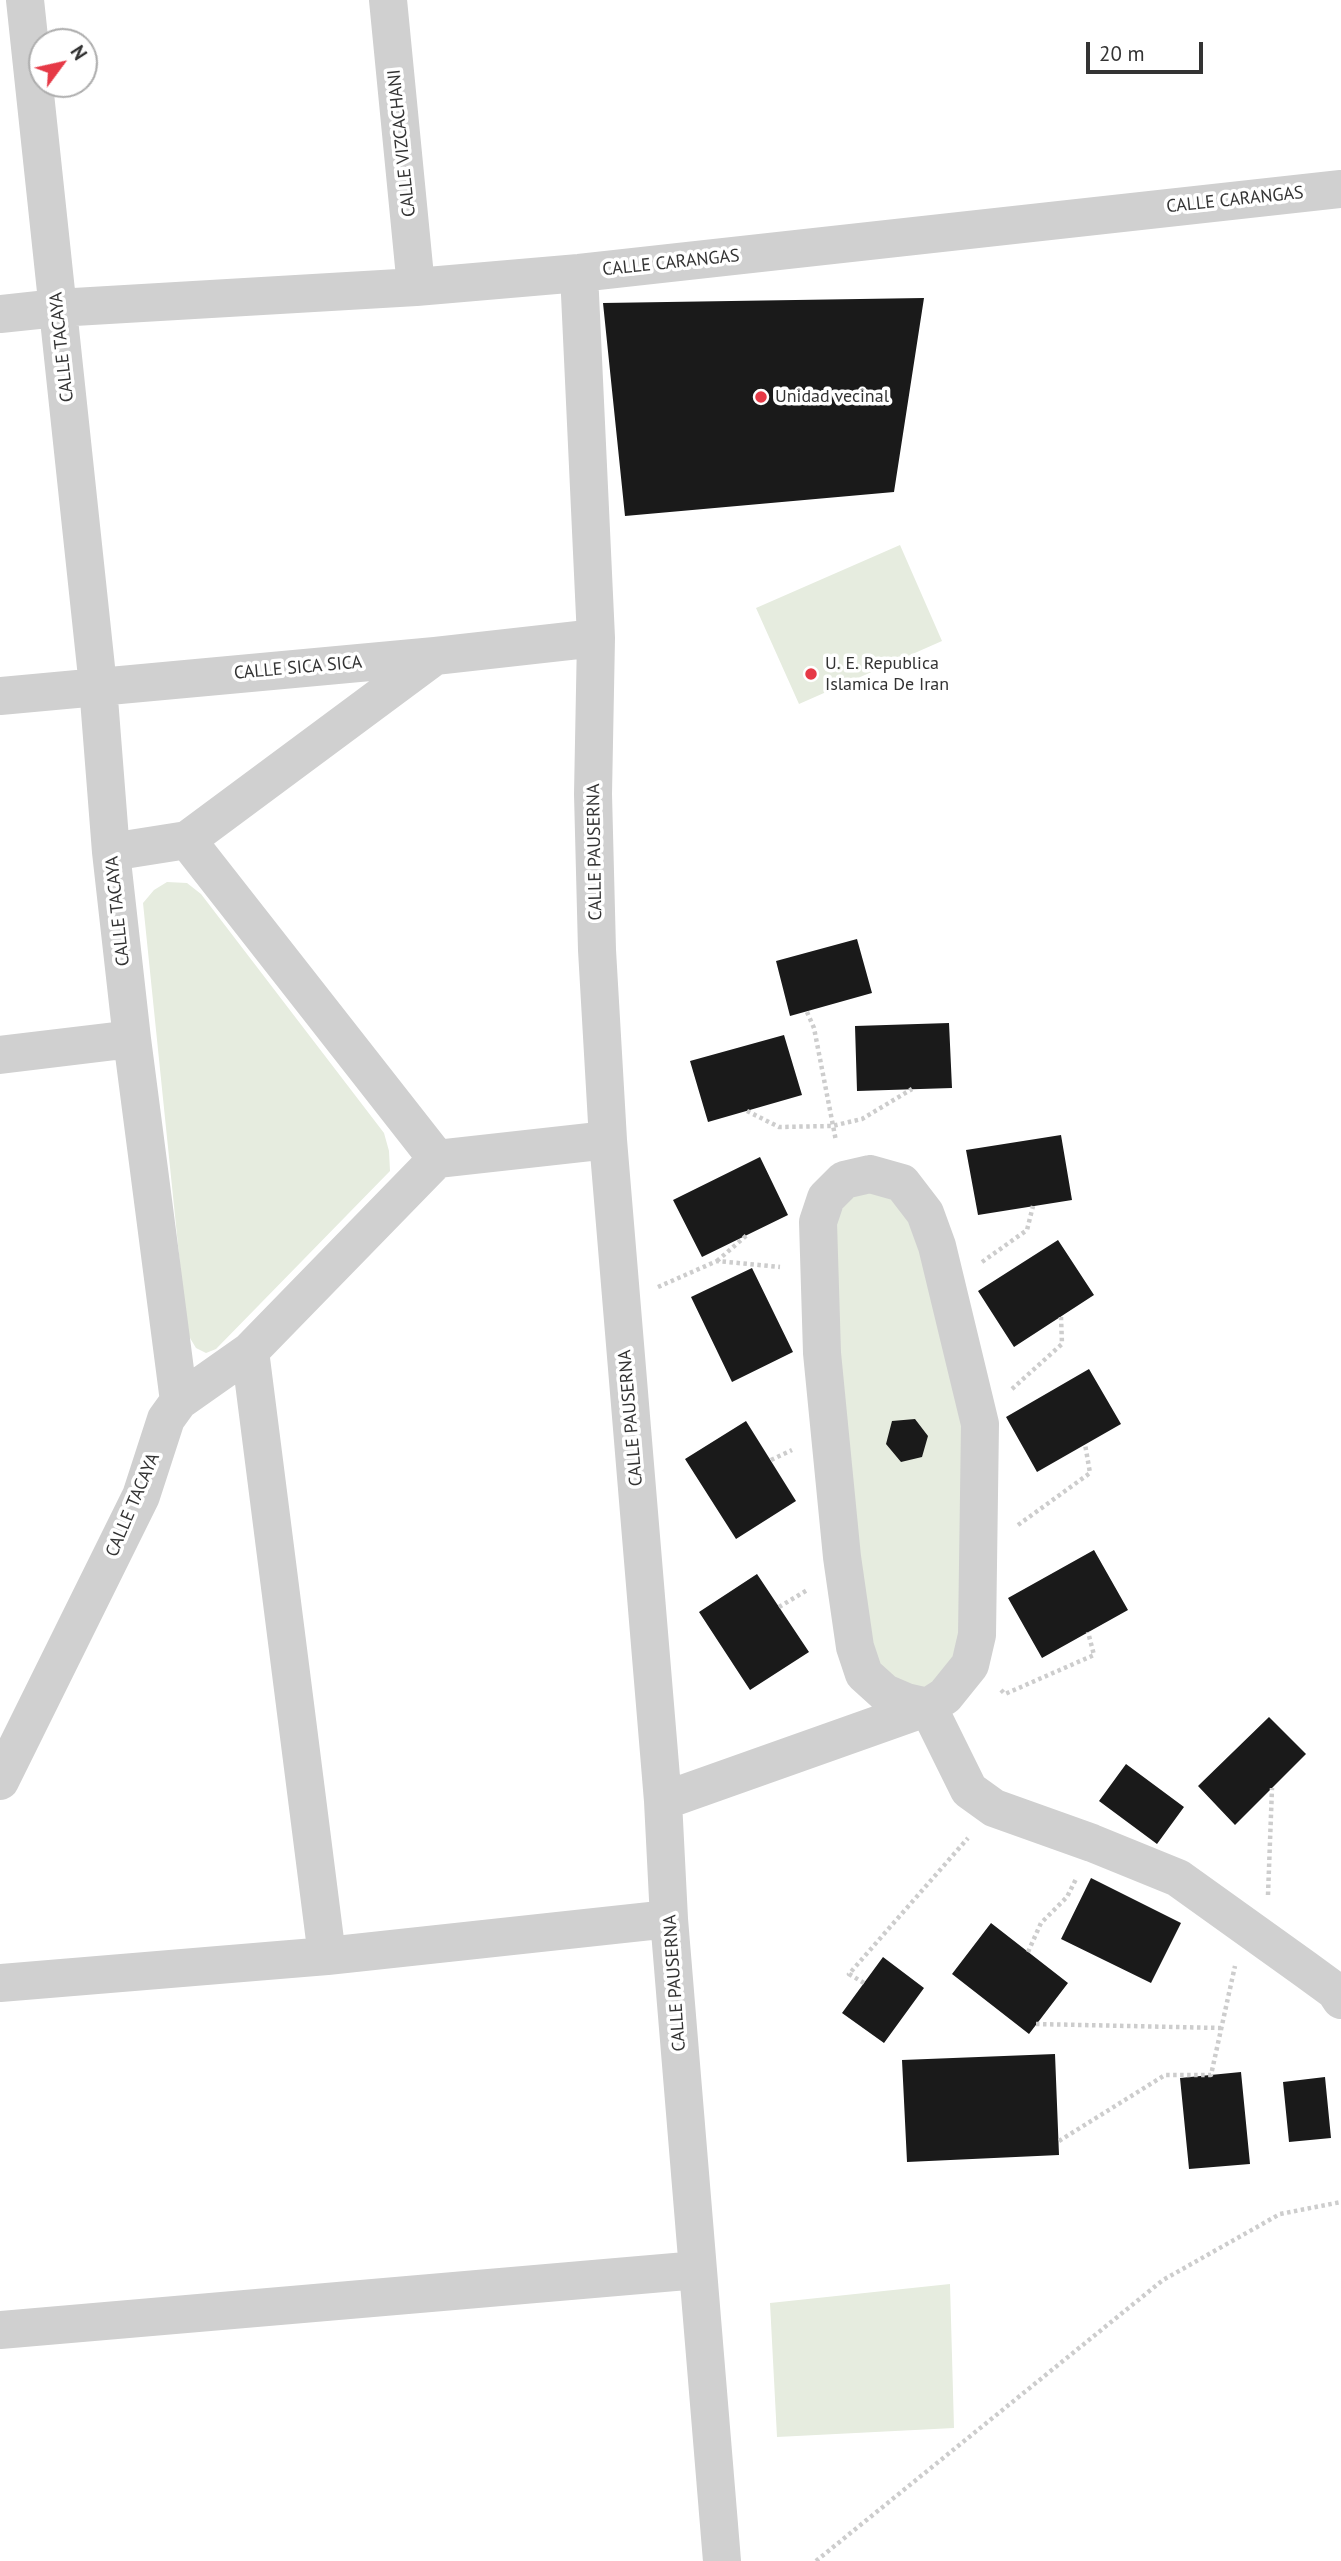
<!DOCTYPE html>
<style>
body{margin:0}
#map{position:relative;width:1341px;height:2561px;overflow:hidden;background:#fff;font-family:"PT Sans",sans-serif}
canvas{display:block}
.north{position:absolute;left:28px;top:28px;width:70px;height:70px;box-sizing:border-box;background:#fff;border:2px solid #adadad;border-radius:50%;rotate:57deg;font-size:19px;font-weight:700;line-height:28px;text-align:center;color:#333}
.north::after{content:'';display:block;margin:auto;width:24px;height:32px;background:#e63946;clip-path:polygon(50% 0,100% 100%,50% 72%,0 100%)}
.scale{position:absolute;left:1086px;top:42px;width:117px;height:32px;box-sizing:border-box;border:4px solid #333;border-top:0;padding-left:9px;font-size:21px;line-height:24px;white-space:nowrap;color:#333;-webkit-text-stroke:5px #fff;paint-order:stroke}
</style>
<div id="map">
<canvas width="1341" height="2561"></canvas>
<div class="north">N</div>
<div class="scale">20 m</div>
</div>
<script>
const ctx = document.querySelector('canvas').getContext('2d');
ctx.lineJoin = 'round';
function fill(path, color) {
  ctx.fillStyle = color;
  ctx.fill(path, 'evenodd');
}
function poly(rows) {
  const path = new Path2D();
  for (const r of rows) {
    path.moveTo(r[0], r[1]);
    for (let i = 2; i < r.length; i += 2) path.lineTo(r[i], r[i + 1]);
  }
  return path;
}
function trace(path, color, width, dash) {
  ctx.strokeStyle = color;
  ctx.lineWidth = width;
  ctx.lineCap = dash ? 'butt' : 'round';
  ctx.setLineDash(dash || []);
  ctx.stroke(path);
}
function write(font, color, halo, rows, align = 'center') {
  ctx.font = font + ' "PT Sans",sans-serif';
  ctx.lineWidth = 7;
  ctx.setLineDash([]);
  ctx.textBaseline = 'middle';
  ctx.strokeStyle = halo;
  ctx.fillStyle = color;
  for (const [text, x, y, turn = 0] of rows) {
    ctx.save();
    ctx.translate(x, y);
    ctx.rotate((+turn || 0) * Math.PI / 180);
    ctx.textAlign = isNaN(turn) ? turn : align;
    if (halo) ctx.strokeText(text, 0, 0);
    ctx.fillText(text, 0, 0);
    ctx.restore();
  }
}
const green = poly([
 [900,545,942,641,799,704,756,608],
 [167,882,187,883,201,894,384,1133,389,1151,390,1171,216,1349,206,1353,196,1348,187,1333,143,903,154,890],
 [860,1189,903,1200,961,1375,964,1649,923,1692,866,1667,830,1229,851,1194],
 [950,2284,954,2428,777,2437,770,2303]
]);
const building = poly([
 [924,298,894,492,625,516,603,303],
 [857,939,872,993,790,1016,776,961],
 [949,1023,952,1088,857,1091,855,1026],
 [784,1035,802,1095,708,1122,690,1061],
 [1061,1135,1072,1200,978,1215,966,1150],
 [760,1157,788,1215,702,1257,673,1200],
 [1058,1240,1094,1295,1014,1347,978,1291],
 [752,1268,793,1352,732,1382,691,1297],
 [1089,1369,1121,1424,1037,1472,1006,1417],
 [915,1419,928,1436,922,1457,901,1462,886,1444,892,1421],
 [746,1421,796,1501,736,1539,685,1459],
 [1094,1550,1128,1610,1042,1658,1008,1598],
 [757,1574,809,1652,750,1690,699,1612],
 [1269,1717,1306,1754,1235,1825,1198,1786],
 [1126,1764,1184,1807,1157,1844,1099,1801],
 [1091,1878,1181,1923,1151,1983,1061,1939],
 [991,1923,1068,1983,1029,2034,952,1974],
 [883,1957,924,1988,884,2043,842,2013],
 [1055,2054,1059,2155,907,2162,902,2060],
 [1241,2072,1250,2164,1189,2169,1180,2078],
 [1325,2077,1331,2138,1289,2142,1283,2082]
]);
const path = poly([
 [807,1012,814,1028,836,1141],
 [747,1111,779,1127,832,1126,862,1119,912,1089],
 [717,1261,747,1235],
 [982,1262,1027,1230,1033,1206],
 [658,1287,717,1261,780,1267],
 [1012,1389,1062,1344,1061,1317],
 [771,1460,792,1450],
 [1018,1525,1090,1473,1085,1444],
 [779,1607,809,1589],
 [1001,1690,1005,1694,1094,1655,1088,1632],
 [1268,1895,1272,1788],
 [1028,1952,1041,1923,1067,1897,1076,1879],
 [864,1983,849,1974,968,1838],
 [1036,2024,1221,2028],
 [1059,2141,1165,2075,1211,2075,1235,1966],
 [816,2561,1163,2280,1280,2214,1341,2202]
]);
const minor = poly([
 [388,0,416,287],
 [579,273,596,638,593,794,597,950,608,1140,663,1801,669,1919,722,2561],
 [0,314,57,308,416,287,579,273,1341,189],
 [0,696,435,656,596,638],
 [187,840,435,656],
 [111,852,187,840,437,1159,608,1140],
 [0,1055,132,1039],
 [870,1174,902,1183,925,1213,937,1246,980,1424,977,1635,970,1665,945,1696,928,1707,906,1702,885,1693,864,1674,855,1647,842,1557,822,1353,818,1222,826,1198,844,1180,870,1174],
 [250,1351,327,1956],
 [179,1401,250,1351,437,1159],
 [0,1781,141,1496,166,1419,179,1401,132,1039,111,852,98,686,25,0],
 [663,1801,928,1707,969,1790,994,1808,1092,1843,1178,1878,1305,1969,1335,1991,1341,2000],
 [0,1983,327,1956,669,1919],
 [0,2330,698,2270]
]);
const markers = [
 [761,397,7,"#e63946"],
 [811,674,7,"#e63946"]
];
const streetNames = [
 ["CALLE VIZCACHANI",402,143,-96],
 ["CALLE CARANGAS",1235,200,-6],
 ["CALLE CARANGAS",671,263,-6],
 ["CALLE TACAYA",62,347,-96],
 ["CALLE SICA SICA",298,668,-5],
 ["CALLE PAUSERNA",595,852,-91],
 ["CALLE TACAYA",118,911,-96],
 ["CALLE PAUSERNA",631,1418,-95],
 ["CALLE TACAYA",133,1505,-67],
 ["CALLE PAUSERNA",675,1983,-94]
];
const poiNames = [
 ["Unidad vecinal",775,397],
 ["U. E. Republica",825,664],
 ["Islamica De Iran",825,685]
];
fill(green, '#e6ecdf');
fill(building, '#1a1a1a');
trace(path, '#cdcdcd', 4.5, [3.5, 3.5]);
trace(minor, '#d0d0d0', 38);
for (const [x, y, r, color] of markers) {
  const dot = new Path2D();
  dot.arc(x, y, r, 0, 2 * Math.PI);
  ctx.fillStyle = color;
  ctx.fill(dot);
  trace(dot, '#fff', 2.5);
}
write('18px', '#333', '#fff', streetNames);
write('18px', '#333', '#fff', poiNames, 'left');
</script>
